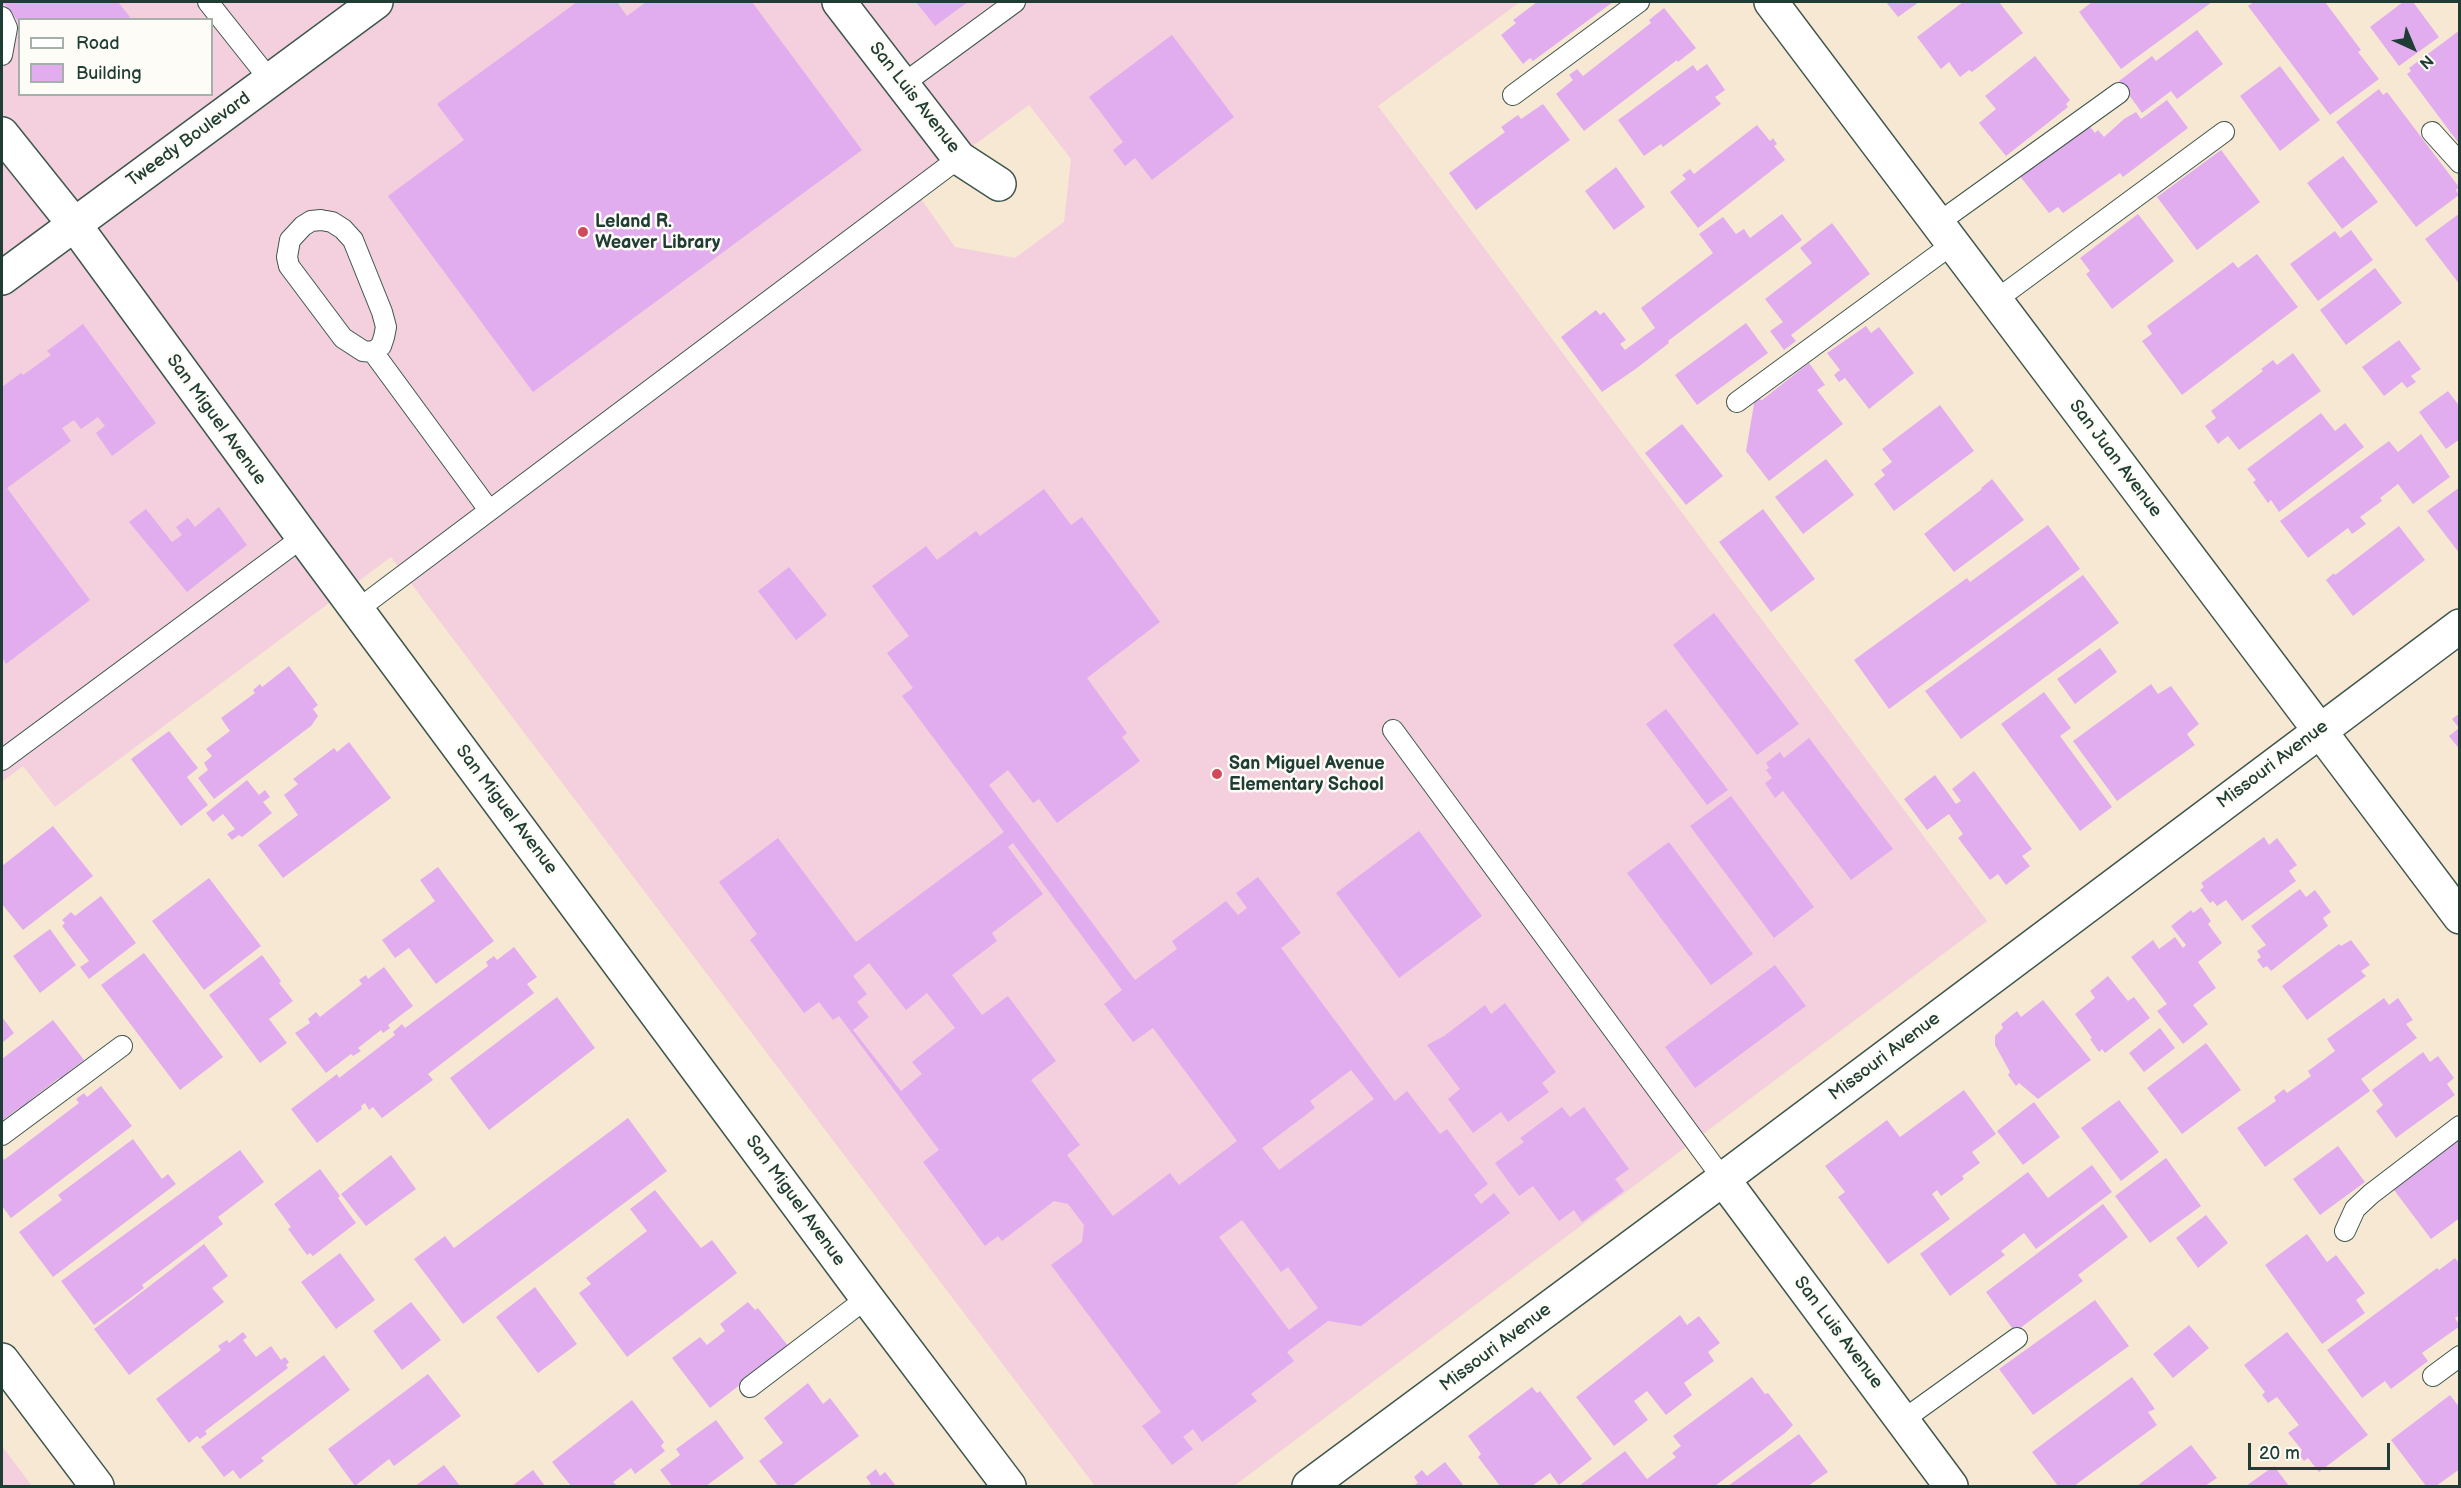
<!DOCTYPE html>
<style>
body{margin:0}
#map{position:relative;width:2461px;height:1488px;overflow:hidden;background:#f7e8d3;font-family:"Balsamiq Sans",sans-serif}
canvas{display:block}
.frame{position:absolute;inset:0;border:3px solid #1f3d34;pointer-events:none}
.legend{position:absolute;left:18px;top:18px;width:195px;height:78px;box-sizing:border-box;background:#fdfcf7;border:2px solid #a4b0a9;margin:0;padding:8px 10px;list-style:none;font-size:18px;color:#1f3d34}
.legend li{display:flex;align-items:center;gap:12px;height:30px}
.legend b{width:30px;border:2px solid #a4b0a9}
.north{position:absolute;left:2383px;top:18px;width:60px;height:60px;-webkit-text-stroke:4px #fdfcf7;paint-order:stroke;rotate:136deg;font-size:16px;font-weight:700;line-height:24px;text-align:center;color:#1f3d34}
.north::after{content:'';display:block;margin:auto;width:21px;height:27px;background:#1f3d34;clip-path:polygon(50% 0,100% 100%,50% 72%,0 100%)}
.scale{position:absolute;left:2248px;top:1443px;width:142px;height:27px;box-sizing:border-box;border:3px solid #1f3d34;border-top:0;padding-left:8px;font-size:18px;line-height:21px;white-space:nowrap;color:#1f3d34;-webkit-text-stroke:4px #fdfcf7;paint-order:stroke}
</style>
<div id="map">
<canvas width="2461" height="1488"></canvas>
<div class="frame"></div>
<ul class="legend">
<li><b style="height:8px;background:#fff"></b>Road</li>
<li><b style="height:16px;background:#e2adef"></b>Building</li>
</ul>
<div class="north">N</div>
<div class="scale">20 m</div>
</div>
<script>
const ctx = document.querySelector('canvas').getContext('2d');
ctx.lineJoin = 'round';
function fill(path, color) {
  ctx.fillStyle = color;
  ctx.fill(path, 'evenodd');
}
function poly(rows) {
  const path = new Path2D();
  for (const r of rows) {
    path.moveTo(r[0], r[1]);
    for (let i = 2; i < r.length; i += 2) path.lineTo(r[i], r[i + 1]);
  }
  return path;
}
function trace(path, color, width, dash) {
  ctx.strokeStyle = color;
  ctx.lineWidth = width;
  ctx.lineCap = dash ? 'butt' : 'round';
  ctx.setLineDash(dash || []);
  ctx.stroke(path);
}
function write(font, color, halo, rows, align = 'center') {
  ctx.font = font + ' "Balsamiq Sans",sans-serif';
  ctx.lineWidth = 5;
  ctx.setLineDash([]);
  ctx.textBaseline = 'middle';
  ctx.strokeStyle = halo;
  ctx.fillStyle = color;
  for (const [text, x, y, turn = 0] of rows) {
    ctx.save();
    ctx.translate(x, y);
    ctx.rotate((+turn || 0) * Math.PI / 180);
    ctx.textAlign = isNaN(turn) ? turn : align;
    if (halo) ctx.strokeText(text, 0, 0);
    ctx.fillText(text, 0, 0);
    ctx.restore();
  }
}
const built = poly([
 [2,2,1520,2,1378,106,1987,921,1234,1486,1095,1486,391,557,55,807,23,766,2,782],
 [20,20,212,20,212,94,20,94],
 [1029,105,1071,159,1064,222,1015,258,955,247,914,189],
 [2,1446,32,1486,2,1486]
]);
const building = poly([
 [2,2,118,2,130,17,126,20,20,20,20,24,5,4,2,6],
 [577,2,617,2,627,16,646,2,752,2,862,150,533,392,388,196,464,140,437,104],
 [916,2,968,2,935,26],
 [1537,2,1613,2,1533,61,1530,58,1523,64,1501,35,1516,23,1513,20],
 [1886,2,1919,2,1898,17],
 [1963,2,1999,2,2023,33,1972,72,1969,70,1960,77,1949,62,1941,69,1917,37],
 [2092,2,2212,2,2121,69,2079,12],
 [2254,2,2325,2,2361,50,2358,52,2379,79,2330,115,2248,6],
 [2403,2,2413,2,2439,37,2399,66,2370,27],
 [1664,8,1696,48,1678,62,1677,60,1584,131,1556,94,1573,80,1569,75,1577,69,1583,76,1651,23,1649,20],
 [2197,30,2223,64,2177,99,2171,91,2142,113,2119,81,2152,56,2156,61],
 [2460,30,2460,145,2407,74,2411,71,2409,68],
 [1172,35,1234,117,1152,180,1135,158,1125,166,1113,150,1123,142,1089,97],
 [2035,56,2070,100,2066,104,2068,107,2006,156,1979,123,1996,109,1985,96],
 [1707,64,1725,90,1715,97,1721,104,1663,147,1661,144,1644,156,1618,120,1693,65,1697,71],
 [2280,66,2320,120,2280,151,2240,96],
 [2379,89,2383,95,2387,92,2459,187,2456,190,2459,195,2416,227,2336,122],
 [2167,100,2188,128,2123,177,2120,173,2063,213,2058,207,2049,213,2019,175,2087,123,2095,133,2098,130,2104,137,2124,119,2136,112,2141,119],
 [1543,104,1570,140,1476,210,1449,173,1505,132,1501,127,1518,115,1521,119],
 [1757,125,1770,141,1773,138,1777,144,1774,146,1785,160,1698,228,1670,192,1686,179,1682,175,1690,169,1694,174],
 [2221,150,2260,202,2197,250,2157,197],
 [2343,156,2378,202,2342,229,2307,183],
 [1616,167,1645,207,1614,230,1585,191],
 [2460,213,2460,285,2425,239],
 [1782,214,1802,240,1668,341,1669,343,1637,368,1602,392,1561,337,1596,310,1600,315,1604,312,1626,340,1620,344,1625,350,1655,328,1641,308,1713,253,1699,234,1723,217,1736,234,1744,229,1750,238],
 [2138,214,2174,261,2112,309,2086,274,2090,271,2080,258],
 [1832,223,1870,274,1791,335,1796,341,1784,350,1770,331,1783,322,1765,299,1812,263,1800,248],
 [2351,230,2373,260,2318,301,2290,264,2335,231,2340,238],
 [2257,254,2298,307,2182,395,2142,341,2152,334,2147,326,2233,262,2238,268],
 [2375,268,2402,303,2346,345,2320,310],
 [1746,323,1768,353,1697,405,1675,375],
 [83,324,156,423,112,456,96,433,105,426,98,417,81,429,74,420,62,428,71,441,7,488,90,600,6,664,2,657,2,387,21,373,23,375,51,355,47,351],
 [1866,326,1871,333,1879,327,1914,373,1869,409,1845,378,1839,382,1834,375,1840,370,1827,353],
 [2399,340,2421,369,2411,376,2416,382,2407,388,2402,382,2384,396,2362,367],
 [2293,353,2321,391,2239,450,2228,436,2218,444,2205,426,2216,418,2211,411,2263,371,2261,369,2273,360,2277,365],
 [1809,363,1825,385,1817,390,1843,424,1769,481,1746,451,1755,398,1762,400],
 [2448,391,2460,407,2460,439,2446,449,2419,412],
 [1940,405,1974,451,1894,511,1874,484,1885,475,1881,470,1892,462,1882,449],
 [2321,413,2335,431,2345,423,2364,447,2279,512,2271,500,2268,503,2253,482,2256,480,2247,469],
 [1682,424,1723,476,1686,505,1645,453],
 [2421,434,2450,477,2413,504,2398,484,2380,498,2382,501,2360,517,2366,524,2352,534,2348,528,2308,558,2280,521,2389,441,2398,452],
 [1826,459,1854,495,1803,534,1775,497],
 [1992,479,2024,520,1954,572,1924,534,1982,489,1981,488],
 [2460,487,2460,554,2427,511],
 [1044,489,1071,525,1082,517,1160,622,1087,678,1127,733,1122,737,1140,761,1057,823,1039,799,1033,803,1008,770,989,785,1135,980,1177,949,1172,941,1226,901,1238,915,1247,908,1236,893,1258,877,1301,933,1281,948,1395,1101,1407,1091,1440,1134,1447,1129,1488,1184,1474,1195,1481,1204,1494,1193,1510,1213,1361,1326,1328,1321,1287,1352,1294,1361,1251,1394,1257,1401,1202,1442,1193,1429,1183,1437,1193,1449,1172,1465,1142,1426,1161,1412,1051,1265,1082,1242,1084,1225,1068,1204,1054,1201,1002,1241,998,1236,985,1246,923,1162,939,1150,839,1016,833,1020,819,1002,804,1013,750,940,757,934,719,882,778,838,856,942,1004,832,902,696,913,688,887,653,909,636,872,586,926,546,937,560,976,531,980,536],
 [1013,843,1122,990,1104,1004,1133,1042,1153,1028,1237,1141,1179,1185,1170,1173,1113,1216,1067,1155,1080,1145,1031,1080,1056,1061,1008,996,982,1015,952,975,997,941,992,933,1043,894,1008,847],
 [869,963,906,1010,927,993,955,1028,912,1062,922,1074,901,1091,853,1030,869,1017,857,1002,867,994,853,976],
 [1351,1070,1374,1099,1279,1170,1262,1148,1315,1108,1310,1101],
 [1242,1220,1281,1272,1288,1267,1318,1308,1289,1330,1219,1237],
 [219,507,247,545,187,592,129,522,146,509,172,542,182,535,176,527,188,518,195,527],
 [1763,509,1815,579,1771,612,1719,542],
 [2048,525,2080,569,1889,709,1854,660,1967,578,1970,582],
 [2399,526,2425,560,2353,616,2326,580,2334,573,2335,575],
 [789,567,827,615,796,640,758,591],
 [2083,575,2119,623,1961,739,1925,691],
 [1714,613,1799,724,1757,755,1673,645],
 [2100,648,2117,672,2075,704,2057,679],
 [289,666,318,705,313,709,318,716,311,726,214,799,198,778,208,770,204,763,212,756,206,749,230,731,221,718,255,693,253,690,260,684,262,687],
 [2151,684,2158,694,2171,686,2199,724,2187,734,2195,745,2117,801,2073,741],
 [2044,692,2071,728,2060,736,2112,807,2080,831,2001,724],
 [1666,709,1728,790,1707,805,1646,724],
 [2460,713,2460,750,2449,736,2459,728,2452,719],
 [169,731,198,768,187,777,208,805,181,826,131,759],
 [1809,738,1893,849,1851,880,1783,791,1775,798,1765,783,1772,778,1766,770,1769,768,1766,763,1780,752,1784,758],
 [349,742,391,798,283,878,258,845,298,815,284,795,298,784,293,779,334,748,337,752],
 [1974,771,2032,849,2022,856,2030,866,2006,885,1998,874,1990,880,1958,838,1963,834,1949,814,1927,830,1904,799,1935,775,1956,804,1961,801,1952,789],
 [247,780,259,795,265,790,270,797,263,802,272,813,242,837,239,835,232,840,227,834,235,829,223,814,213,822,206,813],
 [1731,796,1814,907,1774,938,1690,826],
 [53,826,93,876,23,930,2,904,2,866],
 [1419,831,1482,916,1399,978,1336,893],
 [2264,837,2269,845,2277,838,2297,865,2289,871,2296,881,2242,921,2226,900,2217,906,2213,901,2210,903,2200,890,2204,887,2201,883],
 [1669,842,1753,954,1711,985,1627,873],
 [438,867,494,941,436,984,409,948,395,958,382,940,435,901,420,880],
 [209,878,261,946,204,990,152,921],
 [2300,889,2306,897,2315,890,2331,912,2323,918,2328,926,2271,971,2267,966,2263,968,2257,960,2261,957,2257,951,2266,945,2251,926],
 [101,896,136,943,89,979,80,967,89,961,62,926,65,923,62,920,71,912,75,916],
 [2201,907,2211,921,2208,924,2222,943,2198,962,2216,988,2193,1005,2208,1024,2183,1044,2157,1011,2167,1004,2131,957,2153,940,2159,949,2175,937,2183,948,2186,945,2171,926,2191,910,2193,913],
 [50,929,76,965,40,993,13,956],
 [2351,940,2370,965,2361,971,2366,976,2307,1020,2282,986,2339,944,2341,946],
 [514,947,537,977,527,984,534,993,428,1074,433,1080,382,1118,373,1107,369,1110,365,1103,361,1106,362,1109,317,1143,291,1109,337,1074,339,1078,395,1035,393,1032,402,1024,405,1028,488,966,486,962,494,956,497,960],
 [144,953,223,1057,180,1090,101,985],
 [262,955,281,981,279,983,293,1001,269,1019,287,1043,260,1063,209,995],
 [1775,965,1806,1006,1695,1088,1665,1047],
 [384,967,413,1006,388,1025,390,1028,383,1033,381,1030,358,1048,361,1051,353,1056,351,1054,326,1073,295,1033,310,1023,308,1019,316,1012,320,1017,362,984,359,980,366,975,368,979],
 [2108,976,2128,1001,2134,997,2150,1018,2105,1053,2102,1049,2099,1052,2090,1039,2092,1038,2075,1014,2095,998,2090,991],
 [557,997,595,1048,489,1130,450,1078],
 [2384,998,2389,1005,2398,998,2413,1020,2406,1024,2417,1038,2361,1079,2370,1091,2265,1167,2237,1128,2276,1101,2274,1097,2284,1089,2287,1093,2311,1076,2308,1071,2335,1051,2327,1039],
 [2043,1000,2091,1060,2038,1099,2019,1083,2016,1086,2008,1075,2010,1072,1995,1045,1995,1036,2003,1028,2001,1024,2017,1011,2021,1017],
 [1505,1003,1556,1072,1542,1083,1549,1092,1508,1122,1501,1112,1473,1133,1448,1099,1460,1089,1427,1045,1444,1036,1485,1005,1491,1014],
 [2,1017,14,1033,2,1043],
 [53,1020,84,1060,68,1072,71,1075,62,1082,59,1078,29,1101,31,1105,22,1112,19,1108,2,1121,2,1059],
 [2160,1028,2175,1048,2144,1072,2129,1053],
 [2206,1043,2241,1090,2182,1134,2147,1088],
 [2423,1052,2430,1062,2438,1056,2454,1078,2447,1084,2455,1095,2396,1138,2376,1111,2383,1105,2372,1090],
 [101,1086,132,1126,11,1218,2,1206,2,1155,4,1160,79,1103,76,1099,84,1093,87,1097],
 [1964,1090,1996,1134,1972,1152,1980,1163,1962,1176,1964,1179,1941,1196,1937,1190,1932,1194,1950,1219,1888,1264,1838,1197,1845,1192,1825,1166,1887,1120,1900,1137],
 [2119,1100,2159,1152,2121,1181,2081,1128],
 [2034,1102,2060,1137,2023,1165,1997,1131],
 [1562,1107,1570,1117,1584,1107,1629,1169,1615,1179,1624,1191,1582,1222,1574,1210,1559,1221,1533,1186,1519,1196,1495,1163,1524,1142,1520,1138],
 [628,1118,667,1171,463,1324,414,1259,445,1236,454,1248],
 [2460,1134,2460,1218,2431,1239,2391,1186],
 [133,1139,162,1179,168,1174,176,1184,53,1277,19,1232,62,1200,58,1195],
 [2338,1146,2365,1182,2320,1215,2293,1179],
 [240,1150,264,1182,218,1217,223,1224,142,1285,144,1288,94,1325,61,1281],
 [391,1155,416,1189,366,1226,341,1194],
 [2166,1158,2201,1206,2150,1243,2115,1196],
 [2092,1165,2112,1192,2036,1249,2024,1233,2001,1251,2005,1255,1950,1296,1920,1254,2028,1172,2048,1198],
 [320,1169,340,1196,338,1198,356,1223,313,1256,310,1253,307,1255,288,1229,291,1227,274,1204],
 [655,1190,701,1248,712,1240,737,1273,627,1357,579,1293,591,1284,586,1278,647,1231,630,1209],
 [2103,1204,2128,1237,2078,1275,2083,1281,2015,1332,1986,1292],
 [2206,1215,2228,1243,2198,1268,2176,1238],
 [2307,1234,2327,1262,2336,1255,2365,1293,2356,1300,2365,1313,2322,1344,2265,1265],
 [204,1244,228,1276,212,1288,224,1302,129,1375,94,1329],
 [340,1253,375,1300,336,1329,301,1282],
 [2455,1258,2460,1264,2460,1315,2455,1318,2460,1326,2422,1353,2428,1361,2391,1389,2385,1381,2362,1398,2327,1350,2437,1268,2439,1270],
 [535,1287,577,1344,538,1373,496,1317],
 [2095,1300,2129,1346,2033,1415,1999,1369],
 [411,1302,441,1340,402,1370,373,1331],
 [748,1302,755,1310,758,1308,789,1347,710,1408,672,1358,700,1337,707,1345,725,1331,720,1324],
 [1680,1315,1687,1325,1699,1316,1720,1343,1708,1352,1714,1361,1684,1383,1692,1395,1666,1415,1647,1391,1634,1401,1648,1420,1614,1446,1576,1397],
 [2189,1325,2209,1348,2173,1378,2153,1354],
 [243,1332,247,1337,243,1340,256,1357,271,1346,281,1360,285,1357,289,1362,286,1365,288,1368,205,1431,207,1434,200,1439,197,1436,189,1443,156,1399,221,1350,218,1346,227,1340,229,1343],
 [2287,1332,2368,1435,2319,1472,2308,1458,2304,1461,2299,1454,2302,1450,2288,1433,2299,1425,2277,1397,2268,1403,2262,1395,2265,1392,2244,1365],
 [324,1355,350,1390,261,1458,264,1461,240,1479,233,1470,224,1477,201,1447],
 [428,1374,461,1416,394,1466,389,1459,355,1486,328,1449],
 [1752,1377,1765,1394,1768,1393,1793,1425,1785,1433,1715,1486,1579,1486,1625,1451,1647,1479,1676,1457,1672,1453,1681,1446,1673,1436],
 [2132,1377,2155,1409,2148,1412,2157,1425,2074,1486,2058,1486,2032,1452],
 [808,1383,823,1404,830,1398,859,1436,792,1486,778,1486,759,1461,783,1443,764,1418],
 [1532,1387,1537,1393,1540,1391,1592,1459,1559,1485,1550,1473,1532,1486,1500,1486,1478,1457,1481,1454,1468,1436],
 [2450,1395,2460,1408,2460,1469,2436,1486,2426,1486,2391,1440],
 [632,1400,664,1442,661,1446,665,1451,635,1474,631,1468,613,1482,617,1486,571,1486,552,1462],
 [716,1420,744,1458,706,1486,672,1486,660,1470,680,1455,676,1449],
 [1799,1434,1828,1472,1808,1486,1728,1486],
 [2191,1445,2217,1478,2205,1486,2137,1486],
 [1445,1462,1464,1486,1413,1486,1418,1483,1414,1477,1422,1470,1427,1476],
 [444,1465,460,1486,415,1486],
 [2274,1466,2289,1486,2246,1486],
 [876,1469,880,1476,885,1472,896,1486,867,1486,871,1484,866,1477],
 [533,1470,545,1486,512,1486]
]);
const lane = poly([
 [208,2,270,80],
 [2,17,7,28,2,55],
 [903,84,1015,2],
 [1513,95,1639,2],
 [2432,132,2460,163],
 [321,220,332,222,343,229,353,240,382,312,386,327,384,337,381,346,373,352,363,351,343,338,289,266,287,257,290,240,303,226,311,221,321,220],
 [1938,223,2119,93],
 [1996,300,2224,132],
 [373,352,489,510],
 [1737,402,1954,243],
 [357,610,959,158],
 [1393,730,1723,1179],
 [2,760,303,537],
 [2,1135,122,1046],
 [2345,1231,2355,1209,2371,1194,2460,1126],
 [2433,1376,2460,1356],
 [750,1387,867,1298],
 [1903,1420,2017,1338]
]);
const street = poly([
 [839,2,959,158,999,184],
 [1771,2,2460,917],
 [2,134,74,224,303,537,867,1298,1009,1486],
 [1723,1179,1951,1486],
 [2,1360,97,1486],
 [1309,1486,1723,1179,2460,626]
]);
const secondary = poly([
 [2,278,376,2]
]);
const markers = [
 [583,232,6,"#d1495b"],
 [1217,774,6,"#d1495b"]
];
const streetNames = [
 ["San Luis Avenue",914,98,52],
 ["Tweedy Boulevard",189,140,-36],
 ["San Miguel Avenue",216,420,54],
 ["San Juan Avenue",2115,459,53],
 ["Missouri Avenue",2273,765,-37],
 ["San Miguel Avenue",506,810,53],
 ["Missouri Avenue",1885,1057,-37],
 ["San Miguel Avenue",795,1201,54],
 ["San Luis Avenue",1838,1333,53],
 ["Missouri Avenue",1496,1348,-37]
];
const poiNames = [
 ["Leland R.",595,222],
 ["Weaver Library",595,243],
 ["San Miguel Avenue",1229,764],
 ["Elementary School",1229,785]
];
fill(built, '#f4cfdd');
fill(building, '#e2adef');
trace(lane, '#3f574c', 22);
trace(street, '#3f574c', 36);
trace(secondary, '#3f574c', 36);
trace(lane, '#fff', 20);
trace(street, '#fff', 33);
trace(secondary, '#fff', 33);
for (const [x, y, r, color] of markers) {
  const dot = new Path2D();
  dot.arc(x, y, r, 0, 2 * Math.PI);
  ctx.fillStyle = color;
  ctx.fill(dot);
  trace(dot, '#fdfcf7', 2);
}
write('18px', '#1f3d34', '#fdfcf7', streetNames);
write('bold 18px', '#1f3d34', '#fdfcf7', poiNames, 'left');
</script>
